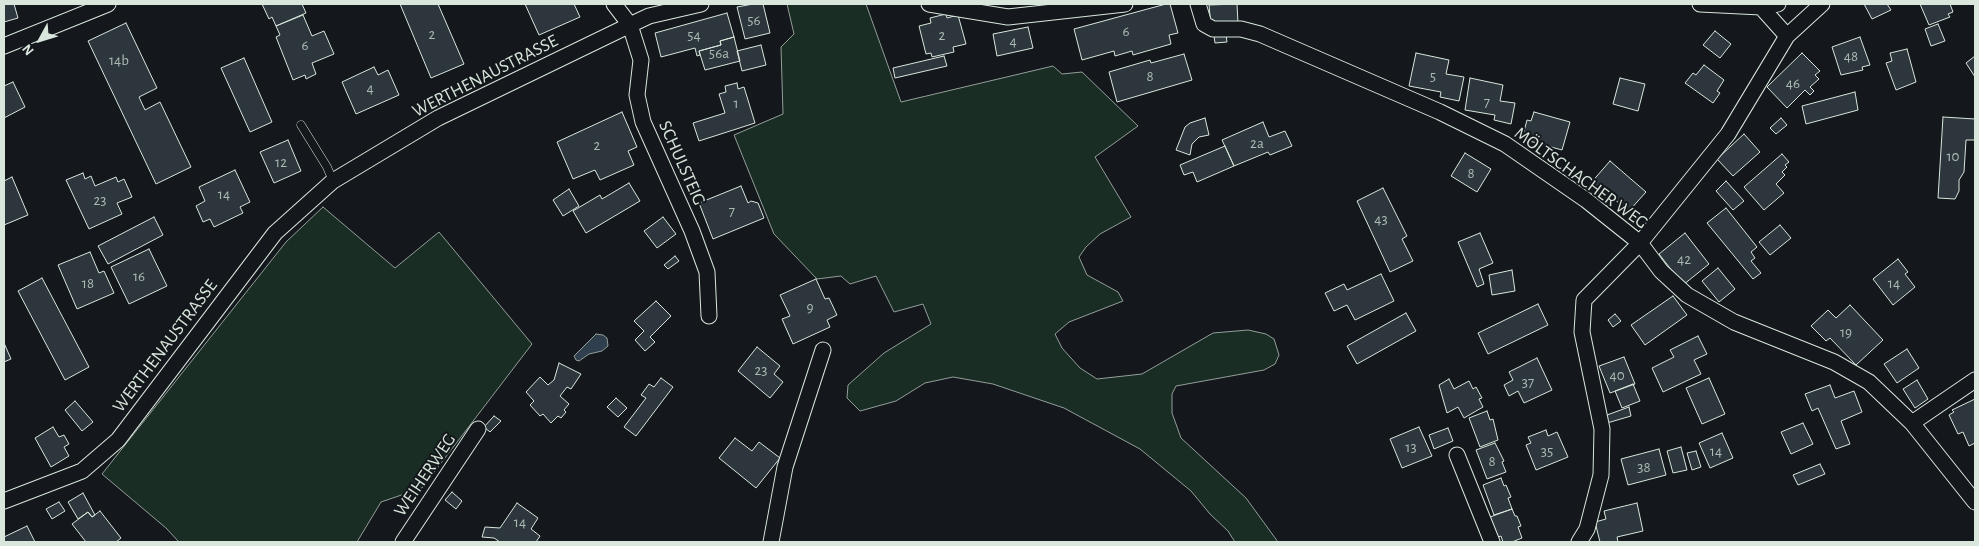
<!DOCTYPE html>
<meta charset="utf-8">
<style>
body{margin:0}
#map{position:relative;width:1979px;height:546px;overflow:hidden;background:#14181c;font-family:"Alegreya Sans",sans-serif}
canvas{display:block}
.frame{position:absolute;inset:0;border:5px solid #d8e6dc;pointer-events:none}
.north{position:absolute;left:15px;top:15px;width:50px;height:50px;-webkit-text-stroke:4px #14181c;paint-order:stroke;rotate:231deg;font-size:14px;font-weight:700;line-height:20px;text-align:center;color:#d8e6dc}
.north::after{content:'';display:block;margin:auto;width:18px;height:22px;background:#d8e6dc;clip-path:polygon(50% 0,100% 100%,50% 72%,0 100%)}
</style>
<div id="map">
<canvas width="1979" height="546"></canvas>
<div class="frame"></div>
<div class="north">N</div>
</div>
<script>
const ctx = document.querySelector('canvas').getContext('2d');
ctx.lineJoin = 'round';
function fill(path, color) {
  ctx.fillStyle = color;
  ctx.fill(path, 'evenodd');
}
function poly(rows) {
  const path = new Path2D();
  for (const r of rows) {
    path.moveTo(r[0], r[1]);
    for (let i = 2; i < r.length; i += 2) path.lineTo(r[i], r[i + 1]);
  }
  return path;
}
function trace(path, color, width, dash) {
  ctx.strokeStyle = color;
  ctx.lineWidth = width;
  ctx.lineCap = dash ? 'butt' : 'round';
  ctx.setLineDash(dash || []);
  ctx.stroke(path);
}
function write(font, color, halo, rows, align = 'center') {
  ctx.font = font + ' "Alegreya Sans",sans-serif';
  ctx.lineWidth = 4;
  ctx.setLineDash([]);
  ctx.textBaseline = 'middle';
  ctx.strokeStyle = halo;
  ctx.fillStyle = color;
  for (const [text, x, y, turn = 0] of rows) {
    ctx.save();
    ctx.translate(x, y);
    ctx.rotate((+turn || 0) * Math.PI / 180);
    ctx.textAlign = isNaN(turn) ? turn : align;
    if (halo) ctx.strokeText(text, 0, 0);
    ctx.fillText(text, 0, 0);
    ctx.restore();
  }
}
const green = poly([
 [787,4,866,4,901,102,1053,66,1062,74,1082,72,1138,126,1095,157,1131,217,1100,234,1086,247,1079,257,1087,275,1118,292,1123,301,1069,322,1055,334,1062,348,1080,368,1097,379,1142,374,1213,333,1248,330,1266,334,1274,339,1279,355,1275,364,1264,370,1176,386,1172,394,1172,413,1181,438,1246,498,1278,542,1235,542,1228,531,1210,514,1191,491,1140,449,1064,408,993,384,953,377,925,383,896,401,860,411,847,398,848,385,884,353,931,324,923,304,894,312,876,276,850,284,841,276,817,279,774,234,734,135,783,114,781,47,794,34,787,4],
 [323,207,395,268,439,232,532,344,422,488,381,502,357,542,179,542,166,528,102,474,286,242,323,207]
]);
const water = poly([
 [596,334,603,335,607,338,608,346,602,351,589,354,579,361,576,360,574,356,596,334]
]);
const building = poly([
 [4,4,14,4,18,18,4,22,4,4],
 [262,4,302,4,306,13,276,26,272,17,269,19,262,4],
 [400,4,438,4,464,64,431,78,400,4],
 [525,4,574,4,580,17,539,35,525,4],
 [753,4,763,4,770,33,745,39,737,7,753,4],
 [1166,4,1170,4,1178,33,1169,35,1171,44,1133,55,1132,51,1115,56,1114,51,1082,60,1074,29,1166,4],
 [1237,4,1238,23,1211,26,1209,5,1237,4],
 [1864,4,1887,4,1891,10,1872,19,1864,4],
 [1920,4,1950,4,1953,12,1948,14,1950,17,1929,25,1920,4],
 [727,13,734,37,720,41,721,45,699,51,700,55,697,56,695,48,661,57,655,33,727,13],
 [946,14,947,18,958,15,966,44,953,47,954,52,932,57,931,53,926,54,919,26,931,23,930,18,946,14],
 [303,15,312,36,324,31,334,54,312,63,316,74,306,79,305,75,293,80,276,37,280,35,276,26,303,15],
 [126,23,157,88,139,97,145,110,160,102,191,167,156,184,88,41,126,23],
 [1938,24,1945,41,1931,46,1925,29,1938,24],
 [1028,27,1033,48,997,56,993,34,1028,27],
 [1715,31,1731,44,1720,58,1703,45,1715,31],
 [1226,35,1227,42,1215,43,1214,36,1226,35],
 [734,37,740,61,705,70,699,51,721,45,720,41,734,37],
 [1860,37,1870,65,1862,67,1863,70,1841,75,1832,47,1860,37],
 [761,45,766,65,742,71,737,51,761,45],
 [1907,49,1916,82,1896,90,1886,63,1892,61,1890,53,1907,49],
 [1416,53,1449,60,1446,74,1464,77,1459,101,1440,97,1441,92,1409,86,1416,53],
 [1802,53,1820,71,1815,75,1819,79,1810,87,1814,91,1810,95,1805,90,1787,108,1767,87,1802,53],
 [1184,54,1192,80,1117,102,1109,72,1150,60,1151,63,1184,54],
 [944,56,947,66,895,78,893,68,944,56],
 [1975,56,1975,77,1966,63,1975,56],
 [244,58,272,122,250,132,221,68,244,58],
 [1704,65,1724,80,1717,91,1720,93,1713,103,1685,83,1693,73,1696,75,1704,65],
 [374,67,378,75,388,70,399,95,356,114,342,82,374,67],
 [1470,78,1503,85,1500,101,1515,103,1511,124,1494,120,1495,115,1465,110,1470,78],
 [1620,78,1645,84,1638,111,1613,104,1620,78],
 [13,82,25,107,4,118,4,86,13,82],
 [737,83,738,89,744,87,755,123,699,141,693,123,725,113,719,94,726,92,725,86,737,83],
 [1855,92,1858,110,1806,124,1802,106,1855,92],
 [622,112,637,147,628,151,634,165,600,180,595,170,573,179,557,142,622,112],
 [1534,112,1570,122,1562,150,1522,139,1527,120,1531,121,1534,112],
 [1943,117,1975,119,1975,140,1966,140,1964,172,1959,180,1959,191,1955,199,1938,198,1943,117],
 [1205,118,1209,135,1199,137,1192,144,1190,155,1176,150,1185,127,1190,123,1205,118],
 [1781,118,1787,125,1776,134,1770,128,1781,118],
 [1263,122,1269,137,1285,131,1292,146,1270,155,1268,152,1234,166,1222,140,1263,122],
 [1744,134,1760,152,1733,176,1717,159,1744,134],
 [288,140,301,171,274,183,260,152,288,140],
 [1225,146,1234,166,1197,182,1193,172,1184,175,1180,165,1225,146],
 [1465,153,1491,169,1477,192,1451,176,1465,153],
 [1782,154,1789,162,1785,165,1787,167,1782,172,1785,175,1776,184,1784,193,1764,210,1744,187,1782,154],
 [1610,161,1646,192,1629,211,1609,195,1607,198,1590,184,1610,161],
 [235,170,250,202,240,207,243,213,214,227,210,219,203,222,196,206,205,201,199,187,235,170],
 [83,173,85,179,91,176,95,186,116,177,118,182,124,179,132,197,117,203,122,214,89,229,66,180,83,173],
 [12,177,28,215,4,225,4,181,12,177],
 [1726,181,1744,201,1733,210,1716,191,1726,181],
 [629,183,640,201,586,233,573,211,600,195,602,199,629,183],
 [741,186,748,203,751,201,758,203,764,218,713,239,699,203,741,186],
 [1383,188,1407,236,1402,239,1413,261,1390,272,1357,201,1383,188],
 [569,189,579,206,563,216,553,200,569,189],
 [1726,208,1757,247,1751,252,1755,258,1751,261,1761,273,1753,279,1707,223,1726,208],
 [154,217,163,235,108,264,98,246,154,217],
 [663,217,676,234,657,248,644,231,663,217],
 [1780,225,1791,238,1770,255,1759,242,1780,225],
 [1480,233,1493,263,1479,269,1484,284,1477,287,1458,242,1480,233],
 [1685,233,1709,264,1683,285,1659,254,1685,233],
 [149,249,167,286,129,304,111,267,149,249],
 [90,252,99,273,104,271,114,293,77,309,58,265,90,252],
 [675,256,679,261,668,269,664,265,675,256],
 [1898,259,1908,272,1905,274,1915,287,1893,305,1873,279,1898,259],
 [1718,268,1735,289,1719,302,1702,281,1718,268],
 [1512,270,1515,291,1492,295,1489,275,1512,270],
 [1381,274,1394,301,1355,320,1347,305,1334,311,1325,293,1344,284,1347,290,1381,274],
 [42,278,89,367,65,380,18,291,42,278],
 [816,279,825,299,829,298,837,315,827,320,830,327,793,344,782,319,790,316,780,295,816,279],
 [1673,296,1687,315,1645,345,1631,325,1673,296],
 [656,301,671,316,650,337,655,342,645,351,635,340,644,331,634,321,656,301],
 [1538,304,1548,325,1488,354,1478,333,1538,304],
 [1850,305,1883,340,1856,365,1830,338,1826,341,1811,326,1828,310,1836,318,1850,305],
 [1406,313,1416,331,1357,364,1347,346,1406,313],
 [1615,314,1621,321,1613,327,1608,320,1615,314],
 [1698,336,1707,354,1694,360,1701,374,1663,392,1652,368,1674,357,1670,350,1698,336],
 [4,343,11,359,4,362,4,343],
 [757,347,780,366,774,374,783,382,770,398,738,371,757,347],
 [1907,349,1919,368,1897,383,1884,364,1907,349],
 [1624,357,1635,384,1610,393,1599,366,1624,357],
 [1537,358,1552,390,1524,403,1518,391,1509,396,1504,385,1513,380,1509,372,1537,358],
 [559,363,581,374,571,389,567,387,560,396,569,404,564,410,566,412,561,418,558,416,551,423,543,414,540,416,530,405,534,401,526,392,540,377,548,385,554,380,559,363],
 [661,378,673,387,636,436,624,427,646,398,641,395,649,384,654,387,661,378],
 [1709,378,1725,414,1702,424,1686,388,1709,378],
 [1449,379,1454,389,1469,381,1473,389,1476,387,1482,398,1479,399,1483,407,1464,418,1458,407,1447,413,1439,385,1449,379],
 [1917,380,1928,399,1915,408,1903,389,1917,380],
 [1633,384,1640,401,1622,408,1615,391,1633,384],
 [1830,385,1835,398,1854,391,1862,412,1841,421,1850,444,1836,449,1818,408,1812,411,1805,394,1830,385],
 [616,398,627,408,618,417,607,407,616,398],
 [1975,399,1975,443,1969,446,1963,432,1958,434,1949,415,1954,412,1952,410,1975,399],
 [75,401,93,422,82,431,65,410,75,401],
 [1629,407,1631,416,1607,423,1607,415,1629,407],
 [1487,411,1490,420,1493,419,1498,440,1480,447,1469,418,1487,411],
 [494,416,501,421,490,432,484,427,494,416],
 [1803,423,1813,444,1791,454,1781,432,1803,423],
 [53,427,59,437,64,435,69,444,64,447,69,456,51,467,35,438,53,427],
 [1419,427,1432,456,1402,468,1390,439,1419,427],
 [1448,428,1453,441,1434,449,1429,435,1448,428],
 [1546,430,1548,436,1557,432,1568,457,1536,470,1526,445,1531,443,1528,437,1546,430],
 [1722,433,1733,458,1710,468,1699,443,1722,433],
 [735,438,752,451,759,442,780,458,756,488,719,458,735,438],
 [1495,443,1504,461,1502,462,1506,472,1487,479,1476,450,1495,443],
 [1681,447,1687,470,1673,473,1667,451,1681,447],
 [1659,449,1666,475,1628,485,1621,459,1659,449],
 [1696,451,1701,467,1692,470,1687,453,1696,451],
 [1820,464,1825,474,1798,485,1793,475,1820,464],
 [1501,478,1504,486,1506,485,1511,497,1508,498,1512,509,1494,515,1483,485,1501,478],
 [452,492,462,501,456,509,445,500,452,492],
 [83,493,95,515,92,517,88,512,78,519,68,502,83,493],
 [59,502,65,511,52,519,46,509,59,502],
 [517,503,538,518,531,529,540,536,536,542,500,542,494,538,482,537,485,527,500,528,517,503],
 [1637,503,1643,531,1617,537,1618,542,1600,542,1595,522,1606,519,1604,511,1637,503],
 [1512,509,1515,516,1517,516,1521,526,1518,527,1522,538,1512,542,1503,542,1501,536,1498,537,1490,517,1512,509],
 [100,511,121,538,116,542,86,542,72,524,88,512,92,517,100,511],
 [27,526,35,542,4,542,4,537,27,526]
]);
const service = poly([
 [301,125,327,167,333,181]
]);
const minor = poly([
 [614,4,630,25,641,60,637,95,643,122,692,231,707,272,709,316],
 [929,4,1008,17,1125,4],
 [1198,4,1204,24,1213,29,1241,29,1260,34,1440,112,1505,144,1586,200,1640,243,1661,271,1687,295,1734,322,1834,362,1869,382,1912,423,1975,502],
 [1700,4,1761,7,1787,36],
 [1761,7,1778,4],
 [4,46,108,4],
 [1912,423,1975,380],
 [1457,455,1492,542],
 [4,501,82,471,118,440,275,233,333,181,438,118,630,25,649,16,701,4],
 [403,542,478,429],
 [771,542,785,467,823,350],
 [1579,542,1587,529,1601,475,1602,429,1582,332,1584,300,1640,243,1728,134,1787,36,1822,4]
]);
const numberNames = [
 ["56",754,20],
 ["6",1126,31],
 ["2",432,34],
 ["54",694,35],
 ["2",942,35],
 ["4",1013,41],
 ["6",305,45],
 ["56a",719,53],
 ["48",1851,56],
 ["14b",119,60],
 ["8",1150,76],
 ["5",1433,76],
 ["46",1793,83],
 ["4",370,88],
 ["7",1487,102],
 ["1",736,103],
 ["2a",1257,143],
 ["2",597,145],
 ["10",1953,156],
 ["12",281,162],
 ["8",1471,173],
 ["14",224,194],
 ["23",100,200],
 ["7",732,211],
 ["43",1381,219],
 ["42",1684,259],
 ["16",139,276],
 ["18",88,283],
 ["14",1894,283],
 ["9",810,307],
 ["19",1846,332],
 ["23",761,370],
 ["40",1617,375],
 ["37",1528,382],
 ["13",1411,447],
 ["35",1547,451],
 ["14",1716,451],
 ["8",1492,461],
 ["38",1644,467],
 ["14",520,522]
];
const streetNames = [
 ["WERTHENAUSTRASSE",485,76,-27],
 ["SCHULSTEIG",682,163,66],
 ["MÖLTSCHACHER WEG",1581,178,36],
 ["WERTHENAUSTRASSE",165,346,-53],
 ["WEIHERWEG",425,475,-56]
];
fill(green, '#1a2d24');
trace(green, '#939e99', 1);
fill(water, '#2f3f4d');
trace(water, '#939e99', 1);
fill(building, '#2c363c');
trace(building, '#d8e6dc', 1);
trace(service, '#d8e6dc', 9);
trace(minor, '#d8e6dc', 17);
trace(service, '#14181c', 8);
trace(minor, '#14181c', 15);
write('15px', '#adbab4', null, numberNames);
write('18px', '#d8e6dc', '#14181c', streetNames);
</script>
